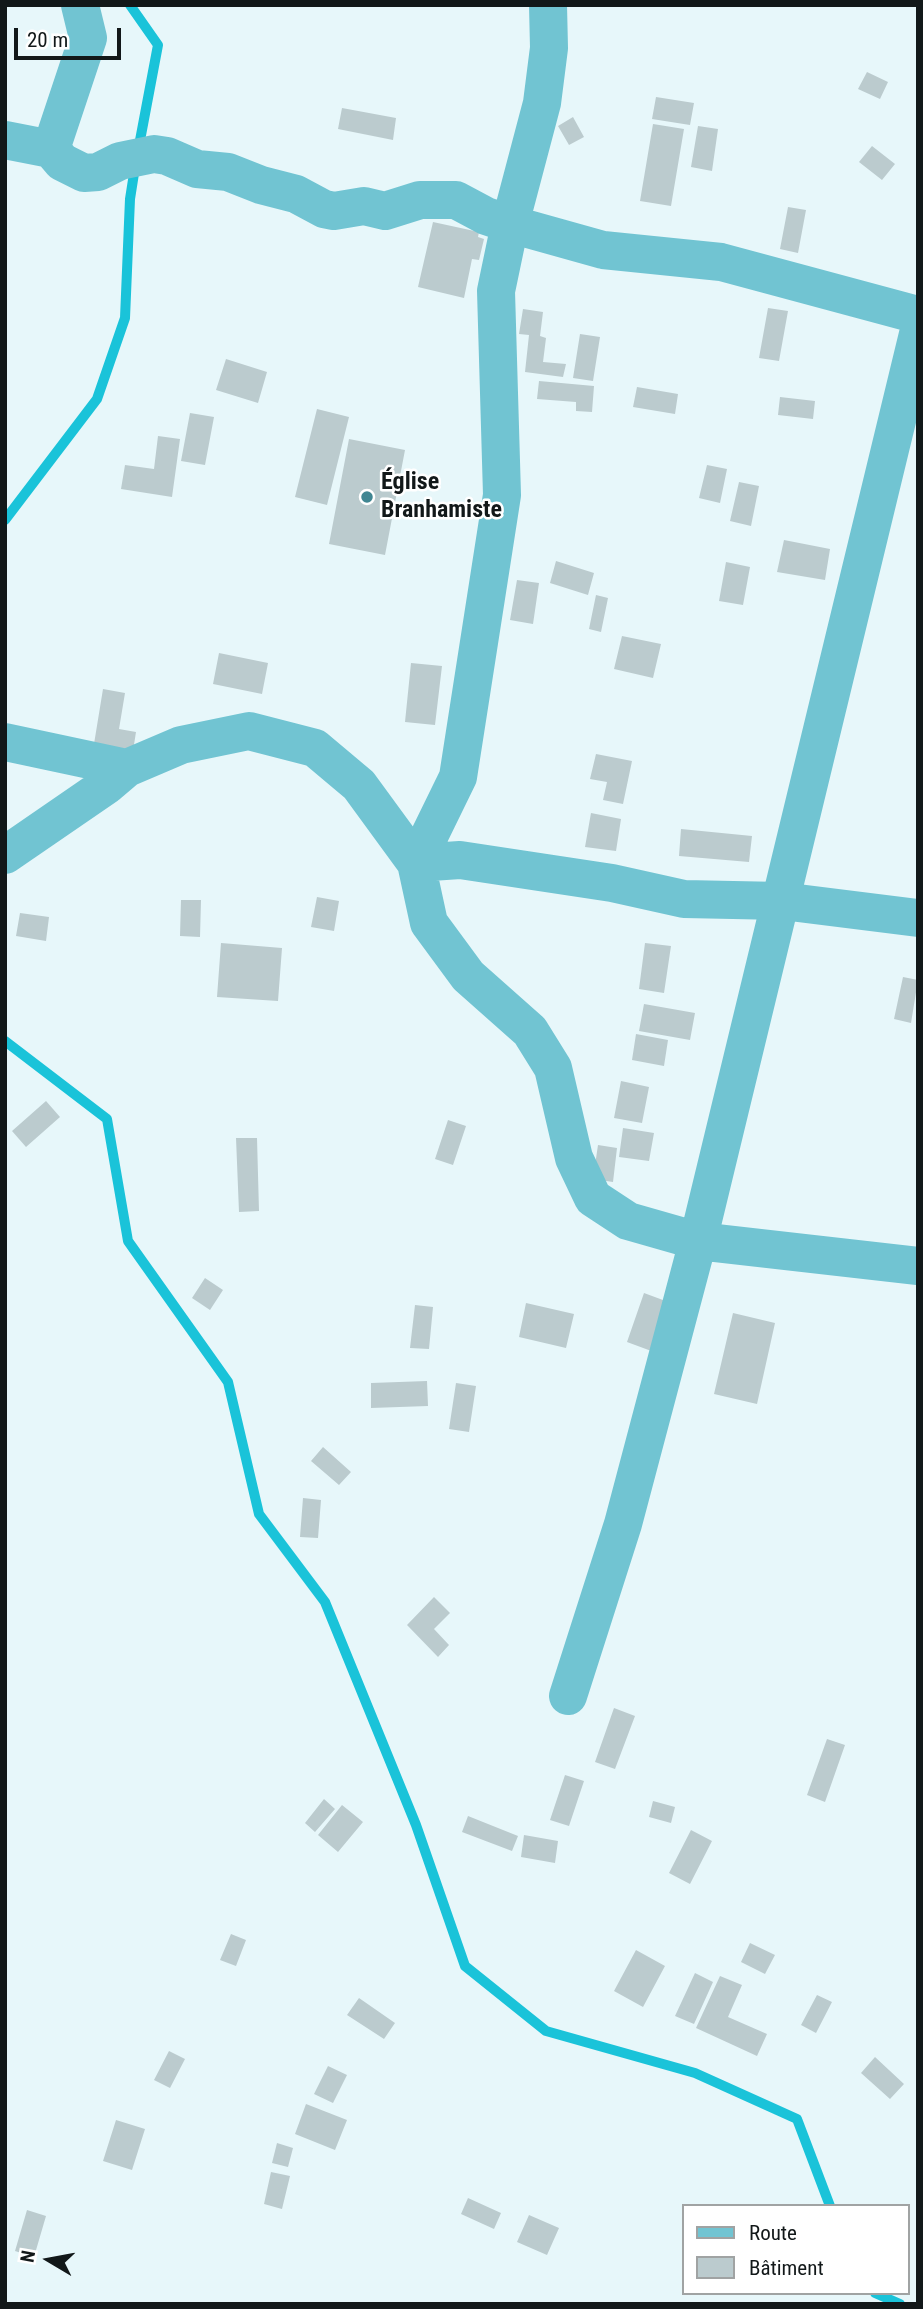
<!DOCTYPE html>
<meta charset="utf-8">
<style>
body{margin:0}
#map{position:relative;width:923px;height:2309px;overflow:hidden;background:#e7f7fa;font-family:"Roboto Condensed",sans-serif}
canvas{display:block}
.frame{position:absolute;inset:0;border:7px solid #121819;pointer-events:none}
.legend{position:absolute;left:682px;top:2204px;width:228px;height:91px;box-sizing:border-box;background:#fff;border:2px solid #a0a3a3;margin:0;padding:9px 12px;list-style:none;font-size:21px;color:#121819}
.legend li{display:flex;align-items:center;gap:14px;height:35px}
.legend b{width:35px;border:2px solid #a0a3a3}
.north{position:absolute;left:14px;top:2225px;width:70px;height:70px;-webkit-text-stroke:5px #fff;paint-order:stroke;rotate:280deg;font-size:19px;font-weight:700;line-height:28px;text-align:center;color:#121819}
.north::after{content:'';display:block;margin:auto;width:24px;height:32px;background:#121819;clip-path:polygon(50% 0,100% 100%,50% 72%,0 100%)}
.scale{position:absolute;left:14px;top:28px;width:107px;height:32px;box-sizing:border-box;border:4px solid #121819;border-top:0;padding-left:9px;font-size:21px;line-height:24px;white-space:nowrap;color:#121819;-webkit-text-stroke:5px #fff;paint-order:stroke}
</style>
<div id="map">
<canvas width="923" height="2309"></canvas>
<div class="frame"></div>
<ul class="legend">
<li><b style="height:9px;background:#71c4d2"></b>Route</li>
<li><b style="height:19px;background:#bbcbce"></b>Bâtiment</li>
</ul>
<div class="north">N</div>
<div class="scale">20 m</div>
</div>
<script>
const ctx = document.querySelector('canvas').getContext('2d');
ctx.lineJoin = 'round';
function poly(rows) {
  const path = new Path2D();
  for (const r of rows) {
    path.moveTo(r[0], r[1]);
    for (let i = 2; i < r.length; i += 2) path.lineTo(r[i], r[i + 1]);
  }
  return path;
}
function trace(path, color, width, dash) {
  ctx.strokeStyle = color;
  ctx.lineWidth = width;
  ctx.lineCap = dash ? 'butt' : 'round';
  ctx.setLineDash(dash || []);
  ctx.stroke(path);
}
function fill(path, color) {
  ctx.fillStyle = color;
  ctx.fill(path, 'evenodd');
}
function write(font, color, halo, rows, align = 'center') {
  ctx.font = font + ' "Roboto Condensed",sans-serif';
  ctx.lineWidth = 5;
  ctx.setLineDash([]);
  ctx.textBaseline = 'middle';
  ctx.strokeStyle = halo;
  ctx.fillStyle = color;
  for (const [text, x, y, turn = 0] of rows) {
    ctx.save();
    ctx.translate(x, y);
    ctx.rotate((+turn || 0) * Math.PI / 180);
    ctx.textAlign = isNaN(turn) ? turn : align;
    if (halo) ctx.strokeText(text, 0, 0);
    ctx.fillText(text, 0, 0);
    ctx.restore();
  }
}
const stream = poly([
 [130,5,158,45,138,151],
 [5,520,97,399,125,318,130,199,135,167],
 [5,1041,107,1119,128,1241,228,1382,259,1514,325,1602,416,1825,465,1966,546,2031,695,2073,797,2119,830,2206],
 [875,2293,900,2304]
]);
const building = poly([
 [867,72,888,82,880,99,858,89],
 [656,97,694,103,690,125,652,119],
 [342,108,396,118,393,140,338,129],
 [573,117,584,137,569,145,558,126],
 [653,124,684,129,671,206,640,201],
 [698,126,718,129,712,171,691,167],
 [872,146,895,164,882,180,859,162],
 [788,207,806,210,798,253,780,249],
 [433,222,479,232,478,237,484,239,479,260,472,259,464,298,418,287],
 [768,308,788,311,779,361,759,358],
 [523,309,543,312,540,336,546,338,543,362,566,364,563,377,525,372,529,335,519,334],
 [580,334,600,337,593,381,573,378],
 [226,359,267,372,258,403,216,390],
 [539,381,594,386,592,412,576,411,576,402,537,399],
 [637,387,678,394,675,414,633,407],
 [780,397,815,401,813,419,778,415],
 [317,409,349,417,327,505,295,497],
 [190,413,214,417,205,465,181,461],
 [158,436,180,439,172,497,121,489,125,465,154,469],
 [349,439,405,450,385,555,329,544],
 [707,465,727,469,720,503,699,498],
 [739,482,759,486,751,526,730,521],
 [784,540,830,549,825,580,777,572],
 [556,561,594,573,588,595,550,583],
 [726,562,750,567,743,605,719,601],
 [517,580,539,583,533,624,510,620],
 [596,595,608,598,601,632,589,629],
 [622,636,661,644,653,678,614,669],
 [219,653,268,663,262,694,213,684],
 [411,663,442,666,435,725,405,722],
 [103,689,125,693,119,729,136,732,133,751,94,744],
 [596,754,632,761,623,804,603,800,607,782,590,779],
 [591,813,621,819,616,851,585,847],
 [681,829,752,836,749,862,679,856],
 [317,897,339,901,334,931,311,927],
 [181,900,201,900,200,937,180,936],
 [20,913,49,917,46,941,16,936],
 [221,943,282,948,278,1001,217,997],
 [645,943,671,946,664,993,639,989],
 [903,977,918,980,911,1023,894,1019],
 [644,1004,695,1013,690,1040,639,1031],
 [636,1034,668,1040,664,1066,632,1060],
 [621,1081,649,1087,642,1123,614,1118],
 [46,1101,60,1117,26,1147,12,1131],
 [448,1120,466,1126,453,1165,435,1159],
 [623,1128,654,1133,649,1161,619,1157],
 [236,1138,257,1138,259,1211,239,1212],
 [598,1145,617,1148,613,1182,593,1179],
 [205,1278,223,1290,210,1310,192,1298],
 [644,1293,671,1303,654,1352,627,1342],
 [526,1303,574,1314,566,1348,519,1337],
 [415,1305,433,1307,429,1349,410,1348],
 [733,1313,775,1323,757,1404,714,1394],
 [427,1381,428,1406,371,1408,371,1383],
 [456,1383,476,1386,469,1432,449,1429],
 [323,1447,351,1472,339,1485,311,1461],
 [303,1498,321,1500,318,1538,300,1537],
 [434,1597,450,1613,434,1629,449,1645,438,1657,407,1625],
 [614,1708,635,1716,615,1769,595,1762],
 [827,1739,845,1745,825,1802,807,1795],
 [565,1775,584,1781,569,1826,550,1820],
 [324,1799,335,1809,315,1832,305,1823],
 [653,1801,675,1807,671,1823,649,1817],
 [342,1805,363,1822,338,1852,318,1835],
 [468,1816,518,1836,512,1851,462,1832],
 [691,1830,712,1841,690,1884,669,1873],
 [524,1835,558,1841,555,1863,521,1857],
 [231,1934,246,1940,236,1966,220,1960],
 [750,1943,775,1955,765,1974,741,1962],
 [636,1950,665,1966,643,2007,614,1991],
 [695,1973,713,1982,694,2024,675,2016],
 [720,1976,742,1985,728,2017,767,2034,757,2056,696,2028],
 [817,1995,832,2002,816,2033,801,2025],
 [359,1998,395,2023,384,2039,347,2015],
 [169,2051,185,2059,170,2088,154,2080],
 [875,2057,904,2084,890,2099,861,2073],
 [328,2066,347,2075,333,2103,314,2094],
 [306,2104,347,2120,335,2150,295,2134],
 [116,2120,145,2129,132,2170,103,2161],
 [277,2143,293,2148,288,2167,272,2163],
 [271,2172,290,2176,282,2209,264,2204],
 [468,2198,501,2213,494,2229,461,2214],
 [27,2210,46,2216,34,2257,15,2251],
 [529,2215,559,2228,547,2255,517,2242]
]);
const minor = poly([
 [5,140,51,149,62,162,84,173,98,172,120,161,154,154,167,156,197,169,228,172,261,185,296,194,324,209,334,211,364,206,385,211,420,200,456,200,486,216,510,224,603,250,721,262,918,315],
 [51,149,88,38,80,5],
 [5,742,127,768,181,745,249,731,315,748,359,785,416,863,429,923,468,976,530,1031,553,1068,574,1158,593,1198,628,1221,698,1241,918,1266],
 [5,855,107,785,127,768],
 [416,863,458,777,502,495,496,291,510,224,542,103,549,48,548,5],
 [416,863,460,860,612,883,684,899,782,901,918,918],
 [568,1696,623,1524,698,1241,918,334]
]);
const markers = [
 [367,497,7,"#408692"]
];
const poiNames = [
 ["Église",381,483],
 ["Branhamiste",381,511]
];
trace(stream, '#1ac3d9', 10);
fill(building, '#bbcbce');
trace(minor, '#71c4d2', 38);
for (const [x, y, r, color] of markers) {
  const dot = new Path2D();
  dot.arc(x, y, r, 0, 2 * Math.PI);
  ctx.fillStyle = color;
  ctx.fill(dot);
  trace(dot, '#fff', 2.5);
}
write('bold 24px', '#121819', '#fff', poiNames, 'left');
</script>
